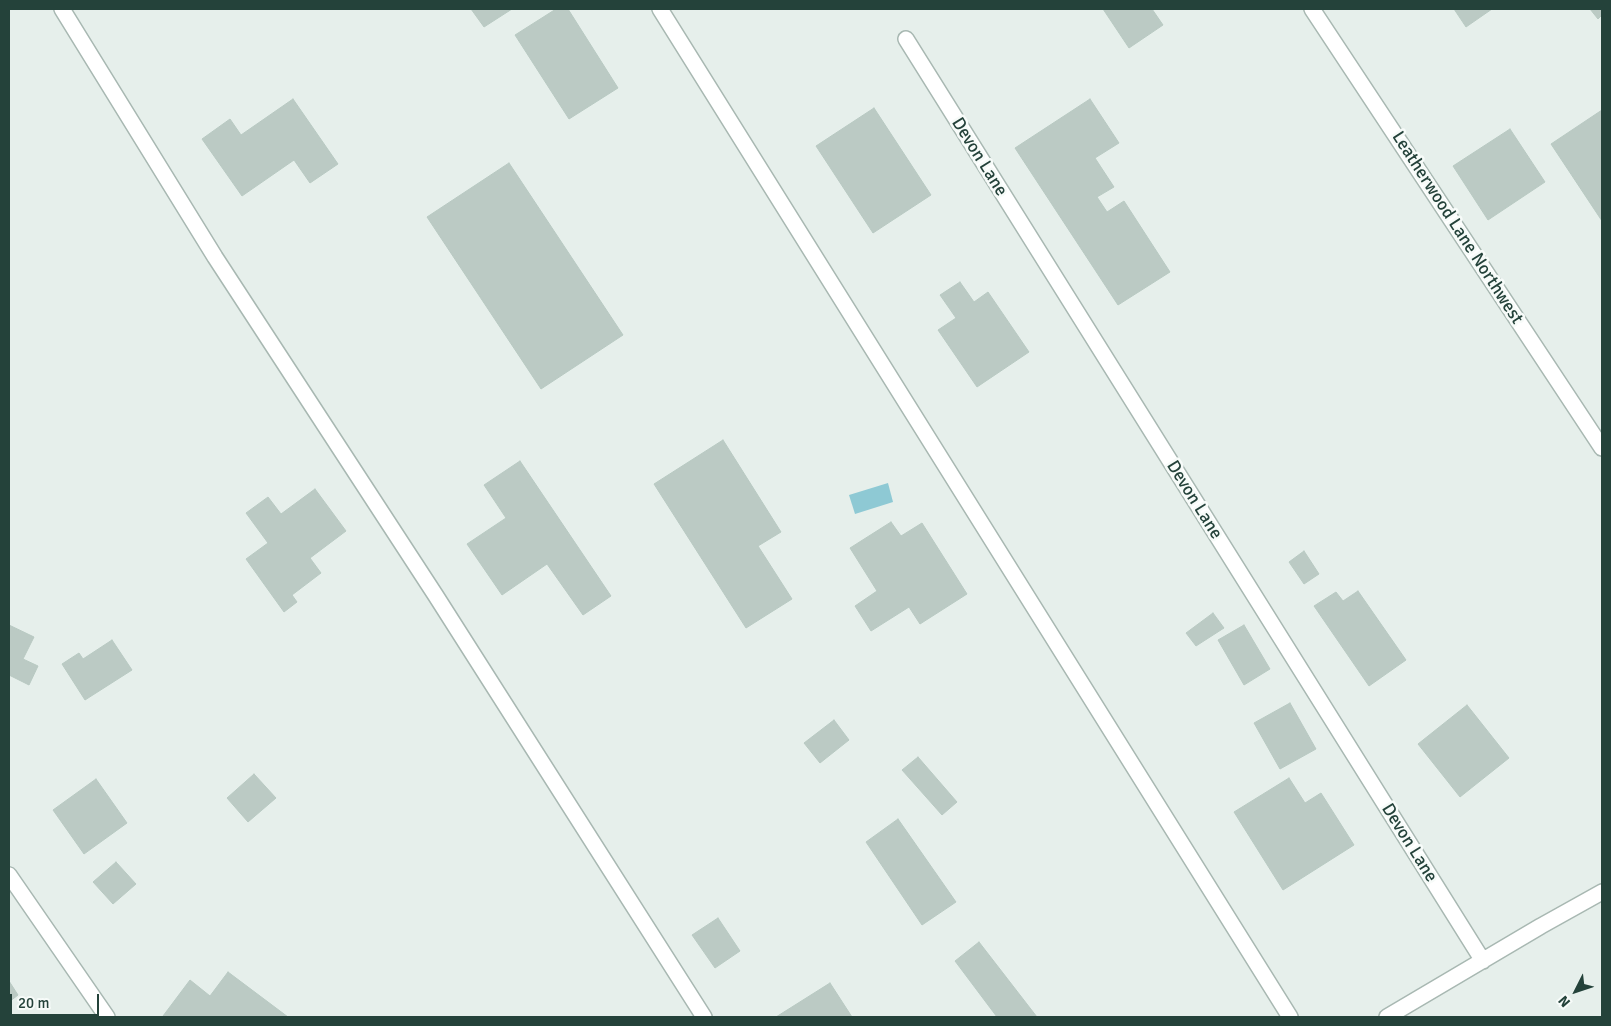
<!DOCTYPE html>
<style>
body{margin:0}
#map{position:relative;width:1611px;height:1026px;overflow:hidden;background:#e6efeb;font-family:Signika,sans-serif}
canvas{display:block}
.frame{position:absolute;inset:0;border:10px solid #24423a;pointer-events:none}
.north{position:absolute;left:1551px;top:966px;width:50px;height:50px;-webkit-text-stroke:4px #f7fbf9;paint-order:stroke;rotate:229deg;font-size:14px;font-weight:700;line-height:20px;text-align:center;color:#24423a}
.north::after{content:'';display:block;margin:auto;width:18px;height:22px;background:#24423a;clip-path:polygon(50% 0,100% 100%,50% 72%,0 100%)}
.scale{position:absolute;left:10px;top:994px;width:89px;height:22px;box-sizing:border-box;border:2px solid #24423a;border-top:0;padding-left:6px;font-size:15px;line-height:18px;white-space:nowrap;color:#24423a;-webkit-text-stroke:4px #f7fbf9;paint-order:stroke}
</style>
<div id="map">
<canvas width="1611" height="1026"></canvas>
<div class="frame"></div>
<div class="north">N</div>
<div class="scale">20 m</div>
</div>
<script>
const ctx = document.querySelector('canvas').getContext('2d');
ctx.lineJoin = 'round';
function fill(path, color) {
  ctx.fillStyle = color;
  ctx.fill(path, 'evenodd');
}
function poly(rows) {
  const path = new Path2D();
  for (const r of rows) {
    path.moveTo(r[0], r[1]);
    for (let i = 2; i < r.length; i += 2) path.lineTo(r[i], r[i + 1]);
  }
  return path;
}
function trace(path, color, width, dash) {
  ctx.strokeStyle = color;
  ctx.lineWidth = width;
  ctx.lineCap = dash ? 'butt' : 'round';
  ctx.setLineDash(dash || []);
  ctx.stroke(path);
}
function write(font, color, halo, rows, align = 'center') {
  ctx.font = font + ' Signika,sans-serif';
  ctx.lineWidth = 5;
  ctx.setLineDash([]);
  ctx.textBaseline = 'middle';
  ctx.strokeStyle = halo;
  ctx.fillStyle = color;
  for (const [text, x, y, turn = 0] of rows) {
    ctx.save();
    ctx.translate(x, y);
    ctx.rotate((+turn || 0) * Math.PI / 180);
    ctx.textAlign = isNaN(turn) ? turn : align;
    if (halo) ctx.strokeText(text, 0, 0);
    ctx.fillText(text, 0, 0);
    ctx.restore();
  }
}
const water = poly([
 [888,483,893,502,855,514,849,495]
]);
const building = poly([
 [471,9,512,9,484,27,471,9],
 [556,9,568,9,618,88,569,119,515,35,556,9],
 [1103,9,1152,9,1163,25,1129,48,1103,9],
 [1454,9,1492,9,1466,27,1454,9],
 [1590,9,1602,9,1602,15,1598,19,1590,9],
 [293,99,338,164,310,183,294,160,242,196,202,139,230,119,241,135,293,99],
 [1090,99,1119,143,1095,158,1114,187,1097,197,1107,212,1124,201,1170,272,1118,305,1015,148,1090,99],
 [874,108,931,195,873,233,816,146,874,108],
 [1602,110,1602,221,1551,144,1602,110],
 [1510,129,1545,182,1488,220,1453,166,1510,129],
 [509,163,623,335,541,389,427,217,509,163],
 [960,282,974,302,988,292,1029,352,977,387,938,330,956,318,940,295,960,282],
 [723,440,781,532,758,546,792,599,746,628,654,484,723,440],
 [520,461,611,596,583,615,547,564,502,595,467,544,506,518,484,485,520,461],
 [315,489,346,531,310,558,321,573,292,595,297,602,284,612,246,559,268,543,246,513,268,497,281,514,315,489],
 [891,522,901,536,922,523,967,594,920,624,909,607,871,631,855,606,877,591,850,548,891,522],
 [1304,551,1319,574,1304,584,1289,562,1304,551],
 [1358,591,1406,660,1369,686,1314,606,1336,592,1343,601,1358,591],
 [1213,613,1224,628,1196,646,1186,633,1213,613],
 [9,625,34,637,23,659,38,666,29,685,9,675,9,625],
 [1244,625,1270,669,1244,685,1218,640,1244,625],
 [112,640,132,670,85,700,62,664,79,653,83,659,112,640],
 [1290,703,1316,749,1280,769,1254,723,1290,703],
 [1467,705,1509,758,1460,797,1418,744,1467,705],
 [834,720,849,740,820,763,804,743,834,720],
 [918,757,957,802,942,815,902,770,918,757],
 [254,774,276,798,248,822,227,798,254,774],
 [1289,778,1305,803,1321,793,1354,845,1283,890,1234,812,1289,778],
 [96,779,127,823,84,854,53,810,96,779],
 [898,819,956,902,922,925,866,842,898,819],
 [116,862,136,884,113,904,93,882,116,862],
 [718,918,740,951,715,968,692,935,718,918],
 [979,942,1037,1017,997,1017,955,961,979,942],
 [228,972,288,1017,165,1017,163,1016,190,980,210,996,228,972],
 [9,981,18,995,9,1002,9,981],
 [830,983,852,1017,776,1017,830,983]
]);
const minor = poly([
 [62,9,215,257,436,596,704,1017],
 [660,9,1290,1017],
 [1312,9,1602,448],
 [906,39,1483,961],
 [9,875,107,1017],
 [1387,1017,1541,926,1602,892]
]);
const streetNames = [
 ["Devon Lane",979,157,58],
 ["Leatherwood Lane Northwest",1457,228,57],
 ["Devon Lane",1194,500,58],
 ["Devon Lane",1409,843,58]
];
fill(water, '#8ec9d4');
fill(building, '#bbcac4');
trace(building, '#b8c9c2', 1);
trace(minor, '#a8b8b2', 18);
trace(minor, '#fff', 15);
write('18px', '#24423a', '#f7fbf9', streetNames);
</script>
